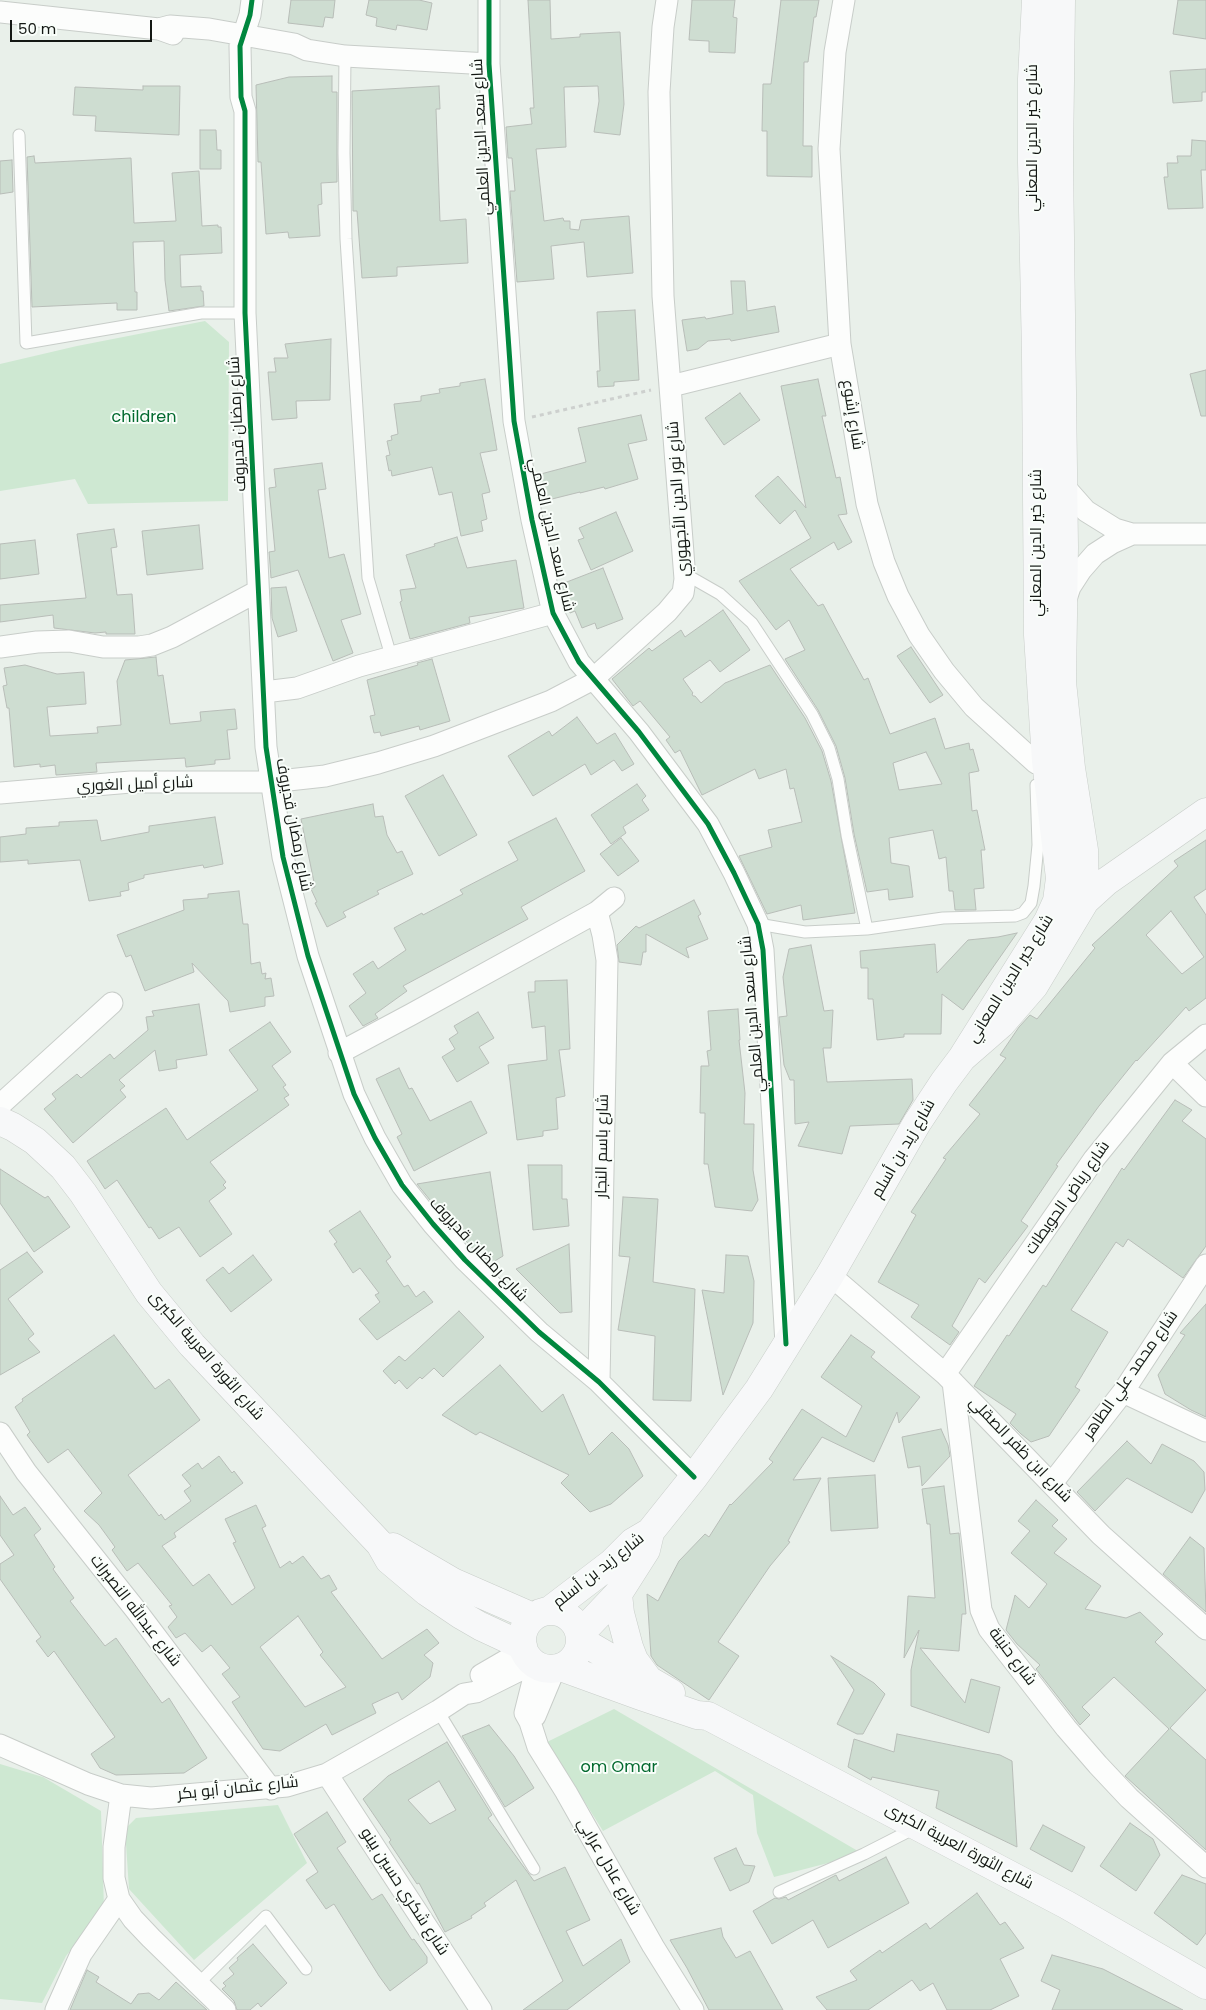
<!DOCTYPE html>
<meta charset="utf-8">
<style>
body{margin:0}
#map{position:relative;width:1206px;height:2010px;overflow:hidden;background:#e9f0ea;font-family:Poppins,sans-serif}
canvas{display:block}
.scale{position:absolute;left:10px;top:20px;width:142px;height:22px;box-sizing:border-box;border:2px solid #141814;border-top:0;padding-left:6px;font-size:15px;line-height:18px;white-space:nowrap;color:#141814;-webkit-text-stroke:4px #f9fefa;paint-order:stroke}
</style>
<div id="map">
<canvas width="1206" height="2010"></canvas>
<div class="scale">50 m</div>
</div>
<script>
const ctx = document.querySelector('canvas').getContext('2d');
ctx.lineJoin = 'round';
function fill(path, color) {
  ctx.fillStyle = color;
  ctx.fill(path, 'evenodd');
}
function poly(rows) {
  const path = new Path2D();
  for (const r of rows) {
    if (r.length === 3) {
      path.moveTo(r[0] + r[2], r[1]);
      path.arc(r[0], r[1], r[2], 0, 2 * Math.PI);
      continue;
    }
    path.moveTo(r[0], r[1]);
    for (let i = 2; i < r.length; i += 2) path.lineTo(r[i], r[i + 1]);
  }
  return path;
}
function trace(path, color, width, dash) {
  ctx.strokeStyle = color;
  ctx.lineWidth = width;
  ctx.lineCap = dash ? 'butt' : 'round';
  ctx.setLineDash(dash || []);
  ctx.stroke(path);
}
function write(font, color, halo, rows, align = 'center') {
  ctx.font = font + ' Poppins,Cairo,sans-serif';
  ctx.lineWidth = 4;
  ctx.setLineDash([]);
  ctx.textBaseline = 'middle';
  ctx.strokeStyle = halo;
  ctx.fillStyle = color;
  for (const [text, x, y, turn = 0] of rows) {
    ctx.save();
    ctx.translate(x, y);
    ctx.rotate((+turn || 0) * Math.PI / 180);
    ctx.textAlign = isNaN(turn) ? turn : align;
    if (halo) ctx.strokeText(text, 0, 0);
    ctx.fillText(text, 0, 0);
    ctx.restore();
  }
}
const green = poly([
 [205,321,229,342,228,501,88,504,75,479,0,491,0,364,77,346],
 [614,1709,863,1854,774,1877,757,1833,753,1795,715,1771,603,1831,547,1742],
 [0,1764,43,1777,101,1811,104,1909,66,1956,42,2003,0,1999],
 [278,1805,307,1863,194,1960,129,1889,125,1829,136,1818]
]);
const building = poly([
 [291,0,335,0,333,18,325,17,323,27,288,23,291,0],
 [369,0,419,0,432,3,427,30,397,25,396,30,376,26,377,18,366,15,369,0],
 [528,0,550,0,551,39,580,37,580,34,620,32,624,104,620,135,594,132,599,101,598,86,564,87,566,147,536,149,544,221,563,218,564,221,570,221,570,229,579,230,581,220,629,216,633,273,587,277,584,242,551,246,554,279,517,282,510,191,515,191,512,158,508,158,506,127,532,124,530,108,534,108,528,0],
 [692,0,735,0,733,17,737,18,735,53,709,52,709,41,689,40,692,0],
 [781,0,819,0,816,17,814,17,808,62,804,62,803,146,812,146,812,177,767,176,767,131,762,131,763,84,771,84,781,0],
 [1178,0,1206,0,1206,39,1173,34,1178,0],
 [1206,69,1206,92,1202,92,1202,101,1173,103,1170,71,1206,69],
 [332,76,332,92,337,92,337,182,321,183,322,204,318,205,320,236,289,238,288,232,266,234,261,162,258,162,256,85,289,77,332,76],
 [143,86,180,86,179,135,95,131,96,116,73,115,75,87,143,90,143,86],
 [439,86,440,109,436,109,440,221,466,219,468,263,397,267,397,276,362,278,357,211,353,211,352,91,439,86],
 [200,130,216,130,217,150,221,150,221,169,200,169,200,130],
 [1192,140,1206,141,1206,170,1201,170,1203,208,1168,209,1164,177,1168,177,1167,163,1178,163,1177,156,1191,156,1192,140],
 [34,156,35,163,131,158,134,223,176,221,172,173,199,171,202,226,218,225,218,227,221,227,222,253,180,255,181,287,201,286,201,291,203,291,204,306,169,311,165,280,164,241,133,242,135,292,137,292,137,310,117,310,117,303,32,307,27,157,34,156],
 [12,160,13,192,0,194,0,161,12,160],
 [731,281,745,281,747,311,775,306,779,332,731,341,730,339,708,341,698,349,687,351,682,320,705,317,706,319,733,314,731,281],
 [635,310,639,380,614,382,614,386,598,387,597,371,600,371,597,312,635,310],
 [331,339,330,400,296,401,297,418,272,420,268,372,276,372,274,358,288,358,285,344,331,339],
 [1206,370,1206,416,1201,416,1190,374,1206,370],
 [485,379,497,450,480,453,490,492,482,494,487,519,481,521,483,531,461,536,452,492,439,495,432,467,392,476,391,470,389,471,386,456,390,455,387,441,392,440,391,436,398,434,394,404,421,401,421,396,440,393,439,389,460,386,460,383,485,379],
 [818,379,826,416,822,416,836,478,840,477,847,514,838,515,852,542,838,550,834,542,790,569,818,606,823,604,864,680,868,678,890,734,935,718,945,749,969,743,970,750,973,749,979,771,969,773,972,811,977,810,985,850,981,850,984,888,974,889,976,910,955,910,953,891,949,891,946,857,939,859,933,830,889,838,891,863,909,866,913,897,889,900,888,889,867,892,854,834,845,778,836,746,818,710,785,659,805,650,789,620,776,630,739,581,811,538,795,510,780,524,755,496,778,476,806,508,781,386,818,379],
 [926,752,942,784,899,790,893,763,926,752],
 [740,393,760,420,724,445,705,418,740,393],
 [641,415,647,440,628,444,638,479,605,489,604,487,580,493,580,492,544,501,537,475,586,462,578,428,641,415],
 [322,463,326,489,318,490,329,558,344,554,361,614,341,620,353,653,333,661,298,570,271,578,270,564,269,552,275,551,269,488,276,487,274,469,322,463],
 [616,512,633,551,591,570,578,540,584,538,579,528,616,512],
 [199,525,203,569,147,575,142,531,199,525],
 [114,529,117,547,111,548,117,595,132,594,135,634,106,634,106,632,95,633,54,628,53,615,0,622,0,605,86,598,77,534,114,529],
 [457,537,467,568,516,560,524,608,469,617,470,623,410,639,400,602,402,601,400,590,416,588,406,555,435,546,434,544,457,537],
 [35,540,39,574,0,579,0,544,35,540],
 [603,568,623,619,597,629,595,623,582,628,575,611,570,613,559,585,603,568],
 [286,587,297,631,278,637,272,618,271,588,286,587],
 [723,610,750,650,720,672,710,660,683,679,693,693,692,694,693,696,695,696,701,703,725,683,770,665,805,718,822,751,831,781,855,913,803,920,801,905,767,914,739,856,772,847,768,830,802,822,794,788,790,789,786,769,759,779,755,769,702,795,680,750,675,753,666,740,670,737,640,701,633,706,612,679,649,648,652,651,681,630,685,637,723,610],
 [911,647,943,695,930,703,897,656,911,647],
 [156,657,158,676,163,675,170,724,201,721,200,712,235,709,237,729,227,730,230,759,215,760,215,764,186,767,185,758,96,763,97,772,56,775,55,765,40,767,40,764,14,767,9,708,7,708,3,686,7,685,4,668,25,665,57,674,84,672,86,704,47,707,50,736,98,733,97,727,121,725,117,681,125,660,156,657],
 [432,659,450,721,420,730,419,726,381,736,380,732,374,733,370,716,375,715,367,680,418,665,417,663,432,659],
 [577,717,597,744,615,733,634,764,622,771,614,760,591,775,585,764,533,796,508,756,549,731,552,736,577,717],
 [443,775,477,835,439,856,405,796,443,775],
 [637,784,646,796,642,800,649,810,623,827,626,833,611,844,591,815,637,784],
 [373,804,375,817,383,816,387,835,397,853,402,851,413,874,377,891,379,894,343,912,346,917,327,927,315,903,317,902,311,889,315,887,301,819,373,804],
 [215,817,223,864,204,868,203,865,144,875,144,878,128,883,129,890,120,892,121,896,89,901,80,860,28,864,28,860,0,862,0,837,26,834,26,828,59,826,59,822,97,820,101,841,149,832,149,826,215,817],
 [556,818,585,871,521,907,528,919,403,986,407,991,375,1014,378,1018,363,1026,349,1006,366,993,353,974,373,961,378,969,406,950,394,928,422,913,423,915,463,894,460,890,518,860,508,842,556,818],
 [621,838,639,861,618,876,600,854,621,838],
 [1206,840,1206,889,1194,897,1206,915,1206,998,1189,1011,1186,1007,1137,1061,1136,1060,1099,1106,1056,1165,1058,1166,1021,1221,1028,1226,985,1283,979,1278,952,1326,959,1332,950,1345,911,1317,919,1305,878,1282,916,1215,911,1212,946,1159,943,1158,980,1114,969,1105,1006,1058,1000,1055,1019,1027,1030,1015,1037,1019,1095,948,1092,945,1178,866,1174,861,1206,840],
 [1171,911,1204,957,1182,974,1146,935,1171,911],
 [239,891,243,924,248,924,251,964,260,962,262,974,266,973,265,979,271,978,274,996,265,997,265,1006,230,1012,228,1001,192,963,194,972,145,991,131,955,126,957,117,935,184,910,183,900,208,898,208,894,239,891],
 [694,900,701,914,698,916,708,939,686,948,689,958,646,934,646,952,643,952,641,965,619,962,617,945,636,926,639,928,694,900],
 [1017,933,963,1010,942,994,941,1034,904,1034,904,1037,877,1040,873,999,868,999,868,968,861,968,860,951,935,944,937,973,968,940,998,937,1017,933],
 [811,945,824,1011,833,1010,831,1048,823,1048,827,1082,912,1079,913,1100,899,1124,850,1126,842,1154,798,1146,809,1122,795,1124,794,1080,790,1080,784,1065,779,1017,787,1016,783,977,789,949,811,945],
 [567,980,570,1049,559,1050,565,1096,556,1098,558,1129,543,1131,543,1136,517,1140,508,1065,547,1060,545,1026,532,1028,528,992,535,992,535,981,567,980],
 [199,1004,207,1055,176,1060,177,1068,159,1071,155,1050,119,1080,125,1086,120,1090,126,1097,73,1143,44,1109,56,1099,52,1094,77,1074,81,1078,110,1054,114,1059,148,1030,146,1017,154,1016,152,1011,199,1004],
 [738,1009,740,1040,739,1040,745,1093,744,1124,754,1124,753,1170,758,1200,752,1211,715,1207,708,1164,704,1164,705,1113,700,1113,701,1066,709,1066,707,1051,711,1050,708,1011,738,1009],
 [478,1012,494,1038,479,1047,489,1063,457,1082,442,1057,455,1049,449,1039,458,1033,454,1026,478,1012],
 [270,1022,291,1052,272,1066,286,1085,283,1087,289,1095,284,1098,289,1105,210,1162,226,1182,223,1185,226,1188,209,1201,232,1234,200,1257,179,1227,159,1239,151,1227,149,1228,117,1180,105,1189,87,1161,166,1108,187,1140,258,1090,229,1050,270,1022],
 [399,1068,409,1089,412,1088,430,1121,471,1101,487,1133,414,1171,397,1137,402,1134,376,1079,399,1068],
 [1175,1100,1192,1110,1182,1121,1206,1139,1206,1246,1183,1278,1128,1239,1123,1247,1116,1242,1071,1310,1108,1332,1075,1387,1080,1390,1049,1436,1031,1442,1021,1434,1010,1423,1016,1414,974,1386,1007,1335,1009,1336,1043,1285,1046,1287,1122,1168,1124,1170,1175,1100],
 [528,1165,562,1165,562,1199,567,1199,569,1226,533,1230,528,1165],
 [0,1169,45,1198,48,1196,70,1227,34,1252,0,1203,0,1169],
 [490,1172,503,1256,488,1265,443,1216,417,1184,490,1172],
 [623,1197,658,1199,653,1282,695,1289,691,1401,653,1400,655,1336,618,1330,630,1257,619,1256,623,1197],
 [360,1211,391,1257,386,1261,404,1287,408,1285,416,1297,424,1291,433,1302,377,1340,359,1319,380,1302,375,1295,379,1293,360,1268,353,1273,334,1244,337,1242,329,1231,360,1211],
 [569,1244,572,1312,560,1313,516,1269,569,1244],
 [27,1252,43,1272,8,1299,34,1334,28,1339,40,1352,0,1375,0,1270,27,1252],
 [253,1255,272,1280,231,1312,206,1280,223,1267,229,1274,253,1255],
 [726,1255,748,1256,754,1281,753,1323,723,1395,702,1290,724,1293,726,1255],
 [1206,1304,1206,1417,1191,1410,1165,1394,1158,1375,1185,1335,1180,1333,1206,1304],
 [459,1311,484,1337,443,1377,434,1368,422,1379,420,1377,407,1389,399,1380,395,1384,383,1371,399,1356,405,1361,459,1311],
 [114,1335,155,1389,169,1379,200,1420,128,1475,159,1516,161,1514,165,1520,191,1501,184,1491,191,1486,182,1475,198,1463,202,1469,219,1456,232,1473,234,1471,243,1483,174,1533,176,1537,162,1546,193,1586,209,1574,232,1605,255,1588,233,1543,236,1542,225,1519,256,1505,266,1526,262,1528,280,1568,290,1561,292,1564,303,1556,321,1579,329,1575,337,1589,331,1592,382,1659,427,1629,439,1643,424,1655,433,1663,430,1677,402,1700,398,1692,372,1704,376,1713,332,1735,326,1724,280,1751,263,1749,232,1702,240,1697,222,1674,230,1668,211,1645,202,1652,185,1633,176,1638,168,1627,177,1617,169,1606,172,1605,138,1563,127,1571,112,1550,115,1547,99,1525,84,1511,102,1493,68,1449,48,1463,27,1435,30,1432,15,1407,23,1401,22,1399,114,1335],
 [298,1616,323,1652,320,1655,346,1687,305,1707,260,1647,298,1616],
 [851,1335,875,1352,871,1357,920,1397,899,1423,897,1412,874,1462,822,1437,793,1480,821,1478,788,1541,790,1542,770,1566,718,1642,739,1656,709,1700,657,1665,651,1656,647,1594,658,1601,679,1561,705,1534,709,1537,730,1504,731,1505,773,1462,769,1459,802,1409,846,1437,862,1406,821,1377,851,1335],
 [500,1365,542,1412,563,1394,589,1455,612,1432,629,1449,643,1476,611,1504,590,1512,561,1483,569,1475,480,1432,476,1435,442,1415,500,1365],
 [941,1429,948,1445,950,1456,922,1486,920,1466,908,1468,902,1437,941,1429],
 [1127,1441,1151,1464,1162,1444,1194,1461,1204,1472,1205,1490,1192,1513,1127,1478,1095,1511,1077,1492,1127,1441],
 [875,1475,878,1528,831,1531,828,1478,875,1475],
 [944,1486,950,1534,959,1533,966,1614,962,1614,959,1651,920,1648,965,1703,971,1679,1000,1687,989,1733,911,1706,911,1670,919,1630,904,1658,908,1596,935,1598,930,1524,927,1524,922,1489,944,1486],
 [0,1496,13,1515,25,1507,41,1529,34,1535,55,1567,53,1569,74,1598,70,1601,105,1646,116,1638,162,1703,169,1698,207,1758,184,1773,116,1775,100,1768,91,1754,115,1737,54,1651,48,1657,36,1641,41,1637,0,1579,0,1564,14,1555,0,1535,0,1496],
 [1036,1500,1058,1520,1052,1526,1067,1539,1054,1553,1101,1586,1085,1609,1126,1618,1140,1612,1163,1634,1155,1642,1206,1690,1170,1728,1206,1760,1206,1850,1125,1776,1169,1729,1114,1677,1082,1707,1090,1715,1080,1725,1036,1669,1040,1665,1017,1644,1006,1630,1015,1595,1029,1608,1047,1584,1011,1553,1030,1531,1018,1521,1036,1500],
 [1190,1537,1204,1548,1206,1612,1163,1574,1190,1537],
 [831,1656,874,1683,885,1694,863,1734,857,1734,837,1724,854,1690,831,1656],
 [489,1725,514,1756,534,1788,505,1807,462,1736,489,1725],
 [897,1734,1000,1755,1012,1761,1017,1847,936,1808,939,1791,872,1777,871,1780,848,1767,854,1739,894,1752,897,1734],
 [447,1742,492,1815,488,1818,534,1881,565,1867,590,1920,566,1931,583,1966,621,1939,630,1962,567,2010,523,2010,563,1981,516,1880,484,1903,486,1906,471,1916,472,1918,445,1932,419,1883,417,1884,389,1842,391,1840,363,1799,388,1776,447,1742],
 [439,1781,456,1810,430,1824,408,1800,439,1781],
 [327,1812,346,1842,337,1848,372,1900,382,1894,412,1940,414,1939,427,1957,427,1963,390,1991,379,1976,334,1904,326,1909,306,1880,318,1872,294,1834,327,1812],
 [1130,1823,1153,1839,1160,1855,1136,1891,1100,1866,1130,1823],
 [1043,1825,1085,1847,1072,1872,1030,1849,1043,1825],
 [736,1848,744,1865,755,1866,749,1882,730,1891,714,1858,736,1848],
 [886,1857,909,1903,828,1948,813,1920,772,1944,753,1911,775,1898,779,1899,786,1897,788,1900,836,1875,839,1881,886,1857],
 [1182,1875,1206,1884,1206,1933,1197,1945,1154,1913,1182,1875],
 [977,1893,1000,1925,1005,1922,1024,1948,1000,1959,1019,1996,990,2010,947,2010,933,1983,920,1991,912,1980,868,2010,827,2010,816,1997,857,1980,850,1971,880,1950,882,1953,926,1923,930,1929,977,1893],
 [721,1928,723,1937,736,1958,750,1951,783,2010,709,2010,687,1968,670,1940,721,1928],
 [253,1944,287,1983,261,2007,258,2003,250,2010,237,2010,234,2001,222,1989,226,1986,223,1983,234,1974,229,1968,238,1960,237,1958,253,1944],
 [1052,1955,1103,1969,1183,2010,1052,2010,1060,1990,1041,1981,1052,1955],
 [87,1970,99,1977,96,1982,131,2004,138,1994,149,1993,159,2000,176,1982,207,2010,70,2010,87,1970]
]);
const path = poly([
 [532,417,651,390]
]);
const lane = poly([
 [345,56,344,153,346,239,368,578,391,656],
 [19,135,26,343,201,313,245,313],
 [685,574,720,594,752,623,812,714,829,748,838,779,847,835,867,929],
 [758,924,805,932,867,929,943,918,1015,916,1023,913,1031,903,1034,886,1038,845,1036,785],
 [438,1711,534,1869],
 [779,1892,864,1854,915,1828],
 [198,1984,266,1916,306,1969]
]);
const street = poly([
 [252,0,250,15,240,46,241,97,245,111,245,313,266,747,283,857,308,956,354,1094,375,1138,402,1185,433,1224,465,1260,539,1332,599,1382,694,1477],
 [489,0,489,64,514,421,532,520,553,613,579,662,639,732,708,824,734,873,758,924,763,950,786,1344],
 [844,0,835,52,829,149,840,344,867,504,884,562,898,596,919,635,944,671,974,707,1036,763,1046,761],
 [0,12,159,29,173,34],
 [159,29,170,26,209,29,294,44,307,50,345,56,489,64],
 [671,386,840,344],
 [1063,485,1086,511,1115,529,1132,534,1206,534],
 [1065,602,1070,587,1081,570,1095,554,1112,543,1132,534],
 [0,647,37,642,69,641,103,647,139,647,152,645,172,637,258,591],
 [264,692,297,688,359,666,553,613],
 [0,793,131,782,270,782,325,776,378,763,434,746,551,701,593,679,667,612,683,593,685,579,663,296,659,92,663,27,667,0],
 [597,912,603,935,607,960,599,1382],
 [339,1053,412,1014,597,912,614,898],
 [1172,1063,1206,1096],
 [0,1105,112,1003],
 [830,1275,945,1374,1101,1535,1206,1629],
 [945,1374,1094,1159,1172,1063,1206,1035],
 [953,1382,981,1610,989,1629,1066,1728,1098,1765,1129,1798,1206,1867],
 [1123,1392,1206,1431],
 [0,1433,26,1472,135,1609,271,1789],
 [1052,1483,1123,1392,1206,1265],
 [537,1665,525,1713,530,1722,538,1747,566,1792,653,1946,693,2010],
 [481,1675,524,1650],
 [535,1716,555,1668],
 [0,1745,88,1784,121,1795,151,1798,287,1786,327,1774,438,1711,464,1694,476,1692,534,1663],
 [327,1774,481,2010],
 [121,1795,114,1847,114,1878,119,1899,133,1919,151,1938,225,2010],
 [56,2010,81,1954,119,1899]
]);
const secondary = poly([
 [1061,0,1059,161,1064,547,1062,682,1071,768,1084,850,1085,901],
 [962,1058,1048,921,1057,901,1060,878,1046,761,1038,635,1036,356,1032,162,1032,79,1036,0],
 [0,1121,13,1127,35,1141,63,1167,83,1193,149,1293,192,1345,380,1544,389,1560,427,1592,461,1615,480,1626,523,1646],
 [393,1547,453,1582,533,1617],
 [618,1594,620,1613,629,1647,634,1660,648,1679],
 [549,1611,612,1563,633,1542,650,1532,694,1477,759,1389,830,1275,917,1123,944,1082,962,1058,1001,1024,1034,986,1085,901,1107,881,1206,812],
 [551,1640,29],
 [580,1634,618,1594,646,1550,650,1533],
 [580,1640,671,1693],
 [561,1667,641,1696,697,1715,708,1716,1067,1905,1206,1985]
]);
const cycleway = poly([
 [252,0,250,15,240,46,241,97,245,111,245,313,266,747,283,857,308,956,354,1094,375,1138,402,1185,433,1224,465,1260,539,1332,599,1382,694,1477],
 [489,0,489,64,514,421,532,520,553,613,579,662,639,732,708,824,734,873,758,924,763,950,786,1344]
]);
const streetNames = [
 ["شارع سعد الدين العلمي",482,137,-93],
 ["شارع خير الدين المعاني",1033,138,-90],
 ["شارع إشوع",852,415,81],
 ["شارع رمضان قديروف",238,424,-93],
 ["شارع نور الدين الأجهوري",679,499,-94],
 ["شارع سعد الدين العلمي",551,535,77],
 ["شارع خير الدين المعاني",1037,543,-90],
 ["شارع أميل الغوري",135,785,-2],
 ["شارع رمضان قديروف",293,825,79],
 ["شارع خير الدين المعاني",1011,979,-58],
 ["شارع سعد الدين العلمي",753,1014,-95],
 ["شارع باسم النجار",603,1146,-89],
 ["شارع زيد بن أسلم",904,1149,-60],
 ["شارع رياض الحويطات",1068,1198,-55],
 ["شارع رمضان قديروف",478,1250,47],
 ["شارع الثورة العربية الكبرى",206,1356,49],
 ["شارع محمد علي الطاهر",1131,1375,-55],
 ["شارع ابن ظفر الصقلي",1020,1450,46],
 ["شارع زيد بن أسلم",599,1571,-38],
 ["شارع عبدالله النصيرات",135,1611,52],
 ["شارع حنينة",1012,1657,53],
 ["شارع عثمان أبو بكر",238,1789,-6],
 ["شارع الثورة العربية الكبرى",959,1847,28],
 ["شارع عادل عرابي",608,1867,60],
 ["شارع شكري حسين بينو",404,1892,57]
];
const parkNames = [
 ["children",144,418],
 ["om Omar",619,1768]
];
fill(green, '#cee8d2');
fill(building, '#ceddd1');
trace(building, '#b8bdb8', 1);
trace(lane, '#c8cdc9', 13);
trace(street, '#c8cdc9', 23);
trace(secondary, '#c8cdc9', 29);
trace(path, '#cdd0ce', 3, [4, 4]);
trace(lane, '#fcfdfc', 11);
trace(street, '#fcfdfc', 21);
trace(secondary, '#f7f8f9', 28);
trace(cycleway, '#00873e', 5);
write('16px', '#141814', '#f9fefa', streetNames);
write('16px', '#02692e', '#f9fefa', parkNames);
</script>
